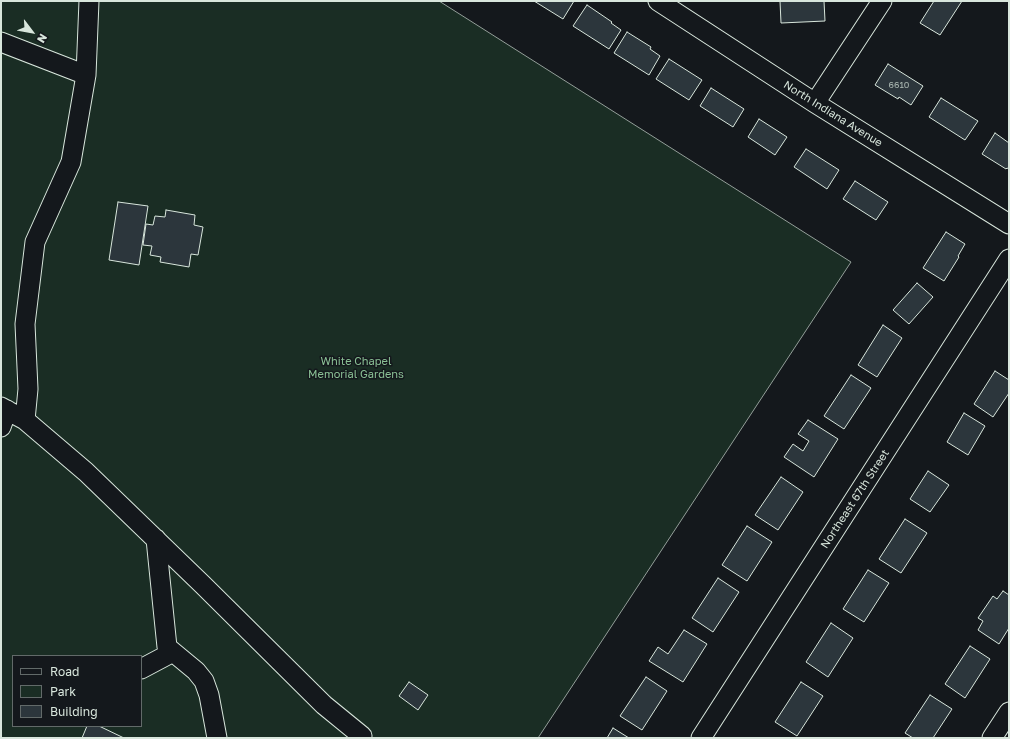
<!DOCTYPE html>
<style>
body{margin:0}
#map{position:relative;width:1010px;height:739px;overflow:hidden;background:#14181c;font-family:"Golos Text",sans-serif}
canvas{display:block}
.frame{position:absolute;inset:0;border:2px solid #d8e6dc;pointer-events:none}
.legend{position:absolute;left:12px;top:655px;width:130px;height:72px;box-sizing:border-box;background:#14181c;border:1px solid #626a69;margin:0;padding:5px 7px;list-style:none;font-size:12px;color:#d8e6dc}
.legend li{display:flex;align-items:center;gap:8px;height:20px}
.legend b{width:20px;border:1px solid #626a69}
.north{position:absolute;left:12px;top:12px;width:40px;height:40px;-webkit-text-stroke:3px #14181c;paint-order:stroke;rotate:122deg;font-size:11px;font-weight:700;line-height:16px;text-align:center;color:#d8e6dc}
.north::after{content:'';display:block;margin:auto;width:14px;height:18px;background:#d8e6dc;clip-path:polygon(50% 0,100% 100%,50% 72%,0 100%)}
</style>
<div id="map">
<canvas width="1010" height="739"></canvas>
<div class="frame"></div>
<ul class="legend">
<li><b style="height:5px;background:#14181c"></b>Road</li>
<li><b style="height:11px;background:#1a2d24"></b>Park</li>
<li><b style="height:11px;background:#2c363c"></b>Building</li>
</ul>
<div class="north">N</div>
</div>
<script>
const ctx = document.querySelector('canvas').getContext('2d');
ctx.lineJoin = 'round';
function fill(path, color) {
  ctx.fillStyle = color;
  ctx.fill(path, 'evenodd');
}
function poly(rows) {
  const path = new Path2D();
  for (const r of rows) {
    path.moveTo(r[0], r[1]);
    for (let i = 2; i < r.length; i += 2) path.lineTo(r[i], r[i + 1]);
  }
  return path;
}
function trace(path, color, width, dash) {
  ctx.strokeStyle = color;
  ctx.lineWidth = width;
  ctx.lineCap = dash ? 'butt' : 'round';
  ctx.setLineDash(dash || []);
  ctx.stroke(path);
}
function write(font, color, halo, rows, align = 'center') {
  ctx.font = font + ' "Golos Text",sans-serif';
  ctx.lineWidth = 3;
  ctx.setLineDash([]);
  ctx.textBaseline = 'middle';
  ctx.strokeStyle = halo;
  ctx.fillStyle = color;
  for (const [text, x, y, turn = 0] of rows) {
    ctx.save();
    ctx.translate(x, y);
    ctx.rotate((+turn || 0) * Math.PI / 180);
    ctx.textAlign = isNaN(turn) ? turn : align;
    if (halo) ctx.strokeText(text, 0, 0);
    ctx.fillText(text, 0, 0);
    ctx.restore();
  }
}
const green = poly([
 [1,1,439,1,851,262,538,738,1,738,1,1],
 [13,656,141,656,141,726,13,726,13,656]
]);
const building = poly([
 [534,1,574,1,563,19,534,1],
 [780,1,824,1,825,21,781,23,780,1],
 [934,1,962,1,940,35,920,23,934,1],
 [587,5,612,22,611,23,621,30,609,49,573,26,587,5],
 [627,32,651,47,650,49,660,56,649,75,614,53,627,32],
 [669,59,702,80,689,100,656,79,669,59],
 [888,64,923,86,911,105,899,97,898,99,875,85,888,64],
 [711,88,744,109,733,127,700,106,711,88],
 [941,98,978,121,965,140,929,117,941,98],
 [759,119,787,137,775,155,748,137,759,119],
 [995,133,1009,143,1009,169,1007,168,1006,169,982,154,995,133],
 [806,149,839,170,827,189,794,167,806,149],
 [855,181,888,202,876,220,843,199,855,181],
 [118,202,148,206,139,265,109,260,118,202],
 [166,210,195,215,194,225,203,227,198,255,191,254,189,267,160,262,161,257,150,255,152,246,143,245,146,224,153,225,155,216,165,217,166,210],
 [946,232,965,244,958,256,959,257,944,281,923,268,946,232],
 [917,283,933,297,909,324,893,310,917,283],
 [883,325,902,338,877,377,858,365,883,325],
 [995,371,1009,380,1009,393,993,417,974,404,995,371],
 [851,375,871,388,844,429,824,416,851,375],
 [964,413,985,426,968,455,947,442,964,413],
 [808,420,838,439,814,477,784,457,793,444,803,451,809,441,798,434,808,420],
 [928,471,949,485,930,512,910,499,928,471],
 [781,477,803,492,778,530,755,515,781,477],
 [905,519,927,533,901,573,879,559,905,519],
 [747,526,772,542,747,581,722,565,747,526],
 [868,570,889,583,864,622,843,609,868,570],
 [718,578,739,592,713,632,692,618,718,578],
 [1003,591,1009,595,1009,628,999,644,978,630,983,621,978,618,993,596,997,599,1003,591],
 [831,623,853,638,828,677,806,662,831,623],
 [684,630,707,644,683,682,649,661,658,647,668,654,684,630],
 [970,646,990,659,965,698,945,684,970,646],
 [646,677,667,691,642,730,620,716,646,677],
 [409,682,428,695,418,710,399,696,409,682],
 [801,682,823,696,797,736,775,722,801,682],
 [930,695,952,709,933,738,913,738,905,733,930,695],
 [87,726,99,726,124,738,82,738,87,726],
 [613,728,629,738,607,738,613,728]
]);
const minor = poly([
 [658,1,815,103,1009,224],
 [1,42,86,75],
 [815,103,882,1],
 [1,407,25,420,86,472,203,585,324,705,362,736],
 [25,420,28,389,25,324,35,242,71,162,86,75,89,1],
 [1,427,7,410],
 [156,539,167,647,196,671,204,681,209,695,217,738],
 [141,669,173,652],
 [701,738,1009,259],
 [992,738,1009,712]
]);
const numberNames = [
 ["6610",899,85]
];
const streetNames = [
 ["North Indiana Avenue",833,114,32],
 ["Northeast 67th Street",855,499,-57]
];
const parkNames = [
 ["White Chapel",356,362],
 ["Memorial Gardens",356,375]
];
fill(green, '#1a2d24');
trace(green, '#939e99', 1);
fill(building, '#2c363c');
trace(building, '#d8e6dc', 1);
trace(minor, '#d8e6dc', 21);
trace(minor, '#14181c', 19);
write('9px', '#adbab4', null, numberNames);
write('11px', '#d8e6dc', '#14181c', streetNames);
write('11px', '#8ac095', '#14181c', parkNames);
</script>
